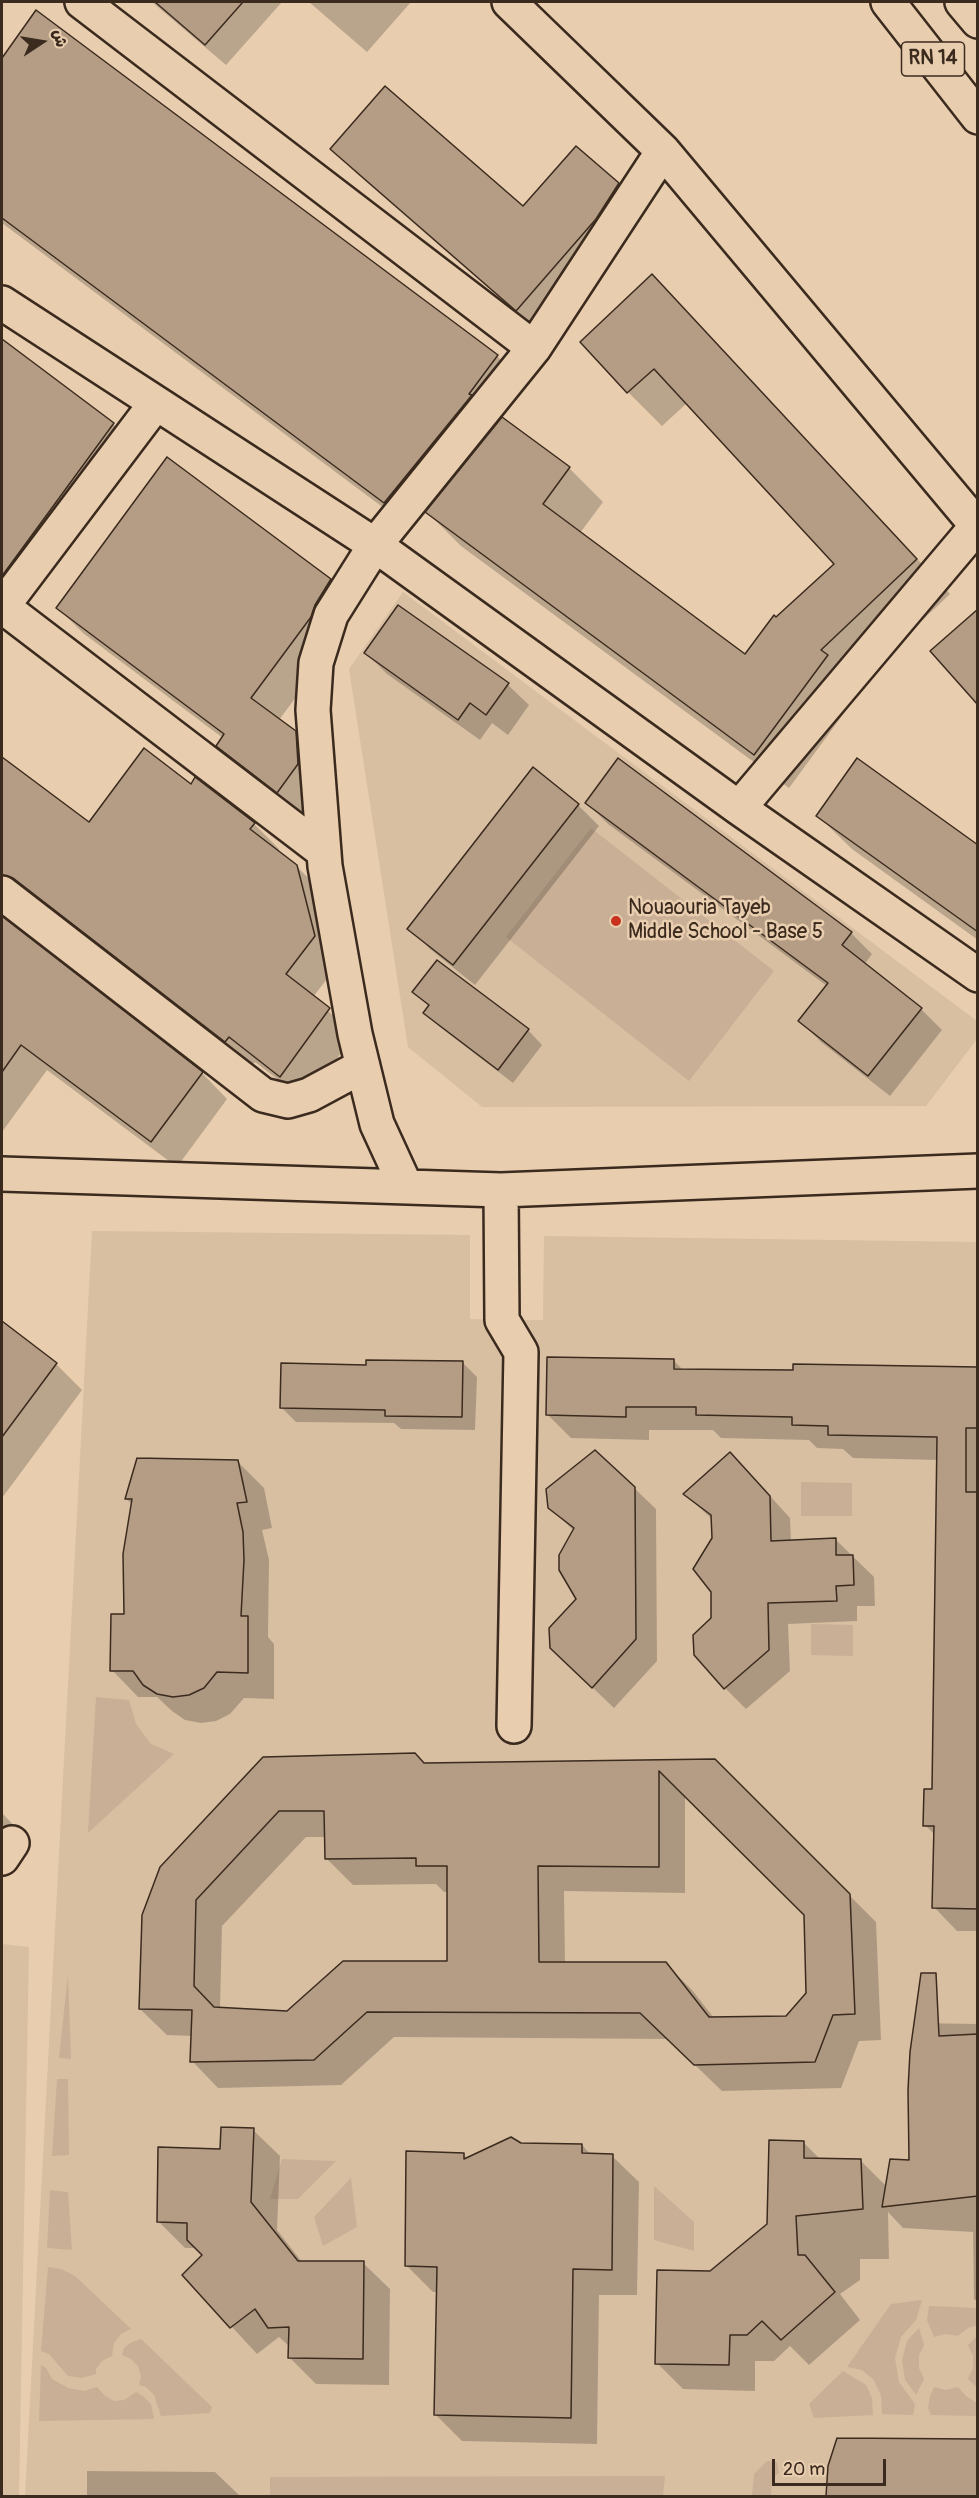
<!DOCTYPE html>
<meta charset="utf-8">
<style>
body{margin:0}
#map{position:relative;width:979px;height:2498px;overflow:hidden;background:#e8cdaf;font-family:Pangolin,"Playpen Sans Arabic",sans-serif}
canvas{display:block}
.frame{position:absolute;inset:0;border:3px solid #3b2a1e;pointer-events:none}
.north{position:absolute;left:12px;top:12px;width:60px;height:60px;-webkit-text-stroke:4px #e8cdaf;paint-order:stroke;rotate:78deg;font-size:16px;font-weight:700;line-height:24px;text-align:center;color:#3b2a1e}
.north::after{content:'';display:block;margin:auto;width:21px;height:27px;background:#3b2a1e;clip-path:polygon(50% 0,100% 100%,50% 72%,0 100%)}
.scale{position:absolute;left:772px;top:2459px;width:114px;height:27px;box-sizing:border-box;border:3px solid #3b2a1e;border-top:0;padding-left:8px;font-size:18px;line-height:21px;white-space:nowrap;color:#3b2a1e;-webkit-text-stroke:4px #e8cdaf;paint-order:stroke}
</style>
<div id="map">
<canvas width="979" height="2498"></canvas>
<div class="frame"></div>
<div class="north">ش</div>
<div class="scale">20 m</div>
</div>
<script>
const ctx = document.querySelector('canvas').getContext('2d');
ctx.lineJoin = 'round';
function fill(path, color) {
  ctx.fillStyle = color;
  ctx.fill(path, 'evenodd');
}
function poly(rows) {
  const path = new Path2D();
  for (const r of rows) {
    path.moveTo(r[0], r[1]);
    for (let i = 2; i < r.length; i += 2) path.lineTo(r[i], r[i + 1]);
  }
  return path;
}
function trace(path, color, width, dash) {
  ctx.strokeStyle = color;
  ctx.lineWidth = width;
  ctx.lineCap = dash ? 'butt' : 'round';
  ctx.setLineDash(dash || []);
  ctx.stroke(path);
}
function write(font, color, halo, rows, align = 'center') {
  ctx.font = font + ' Pangolin,sans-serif';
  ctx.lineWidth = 5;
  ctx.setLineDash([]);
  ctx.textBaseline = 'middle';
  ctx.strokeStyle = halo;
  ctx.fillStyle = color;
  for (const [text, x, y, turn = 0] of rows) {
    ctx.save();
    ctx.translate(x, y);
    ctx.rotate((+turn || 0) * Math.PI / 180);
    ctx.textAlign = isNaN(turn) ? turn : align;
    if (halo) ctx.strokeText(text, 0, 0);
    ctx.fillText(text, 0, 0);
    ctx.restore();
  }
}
const built = poly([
 [403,592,977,1021,977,1039,926,1106,482,1107,408,1047,349,669],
 [92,1231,470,1235,470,1319,502,1320,543,1320,544,1236,977,1242,977,2496,25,2496],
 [2,1944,29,1947,19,2496,2,2496]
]);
const green = poly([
 [591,828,774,971,689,1081,506,937],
 [801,1482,852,1483,852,1516,801,1516],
 [811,1624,853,1625,853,1656,811,1655],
 [96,1697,129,1700,136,1724,151,1744,174,1754,88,1833],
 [68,1974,71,2059,59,2058],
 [57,2079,68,2079,69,2155,52,2156],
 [282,2159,336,2161,298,2199,270,2199],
 [351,2178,357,2227,323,2246,314,2217],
 [654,2186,694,2222,694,2251,654,2240],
 [50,2190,68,2192,72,2250,47,2248],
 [48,2267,61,2269,75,2276,131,2329,121,2334,114,2343,112,2356,102,2361,96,2369,96,2374,82,2378,68,2376,49,2354,41,2351],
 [922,2300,916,2320,901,2337,895,2358,899,2382,915,2404,913,2415,882,2414,881,2396,874,2380,862,2370,847,2367,891,2304],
 [929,2306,977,2308,977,2325,968,2328,958,2336,946,2334,934,2337,927,2320],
 [919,2328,924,2345,919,2356,919,2368,924,2379,916,2395,905,2380,902,2360,907,2341],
 [977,2336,977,2388,968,2379,973,2368,973,2356,968,2345],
 [141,2339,212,2407,210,2413,161,2416,154,2395,146,2387,139,2385,141,2377,138,2366,131,2359,122,2355,124,2348,130,2343],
 [41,2365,46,2368,52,2379,68,2388,84,2391,97,2387,105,2396,114,2401,124,2400,136,2392,143,2396,151,2404,154,2419,39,2421],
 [843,2371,866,2385,872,2398,873,2415,814,2418,809,2404],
 [934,2387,946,2390,958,2387,966,2396,977,2403,977,2416,931,2415,928,2408,930,2396],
 [767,2461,777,2462,779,2473,772,2478,771,2496,752,2496,754,2474],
 [665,2476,663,2496,270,2496,270,2477]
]);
const shadow = poly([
 [152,2,282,2,226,65],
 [309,2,411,2,367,52],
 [37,12,497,356,523,382,495,421,569,468,603,502,580,533,745,656,776,619,836,564,687,403,662,426,628,392,652,276,950,594,855,684,861,690,789,788,461,546,426,511,412,529,2,223,2,60],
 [576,148,642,209,541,334,356,173,332,149,523,208],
 [2,341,113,424,140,451,35,592,2,566],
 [168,459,331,580,356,606,340,631,336,643,279,720,295,732,321,757,323,790,303,817,243,771,218,746,223,738,83,633,58,608],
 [366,653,508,685,529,705,508,735,492,723,480,740,387,674],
 [2,759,89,824,191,786,254,824,279,849,278,852,296,866,323,892,340,962,313,997,354,1035,306,1101,255,1062,251,1066,9,916,9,924,202,1073,227,1099,177,1167,47,1070,2,1132],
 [618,760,851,933,872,954,864,965,921,1009,942,1030,890,1096,821,1042,800,1021,827,986,608,824,587,803],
 [578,805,599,826,475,985,430,949,409,928],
 [818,816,978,847,978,940,852,849],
 [414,992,528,1030,542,1045,513,1083,440,1027,425,1013,430,1007],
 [2,1323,56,1364,82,1390,2,1498],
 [674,1361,684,1371,794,1372,978,1368,978,1931,957,1931,934,1907,935,1835,925,1825,933,1790,938,1460,853,1458,843,1449,817,1448,809,1440,721,1438,713,1430,649,1430,649,1440,571,1438,548,1415],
 [463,1363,477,1377,475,1430,401,1429,394,1423,296,1422,282,1408,368,1366],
 [237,1461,264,1488,272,1528,262,1530,269,1560,268,1637,274,1644,274,1699,244,1698,230,1714,216,1721,201,1723,185,1720,172,1711,157,1697,138,1697,112,1670,125,1616,132,1504,126,1499],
 [751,1475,790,1518,791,1541,835,1539,874,1577,875,1606,857,1606,857,1621,788,1624,790,1671,746,1709,725,1688,713,1619,713,1520,686,1495],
 [634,1488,656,1509,657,1661,614,1708,573,1669,578,1599,574,1531,549,1507],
 [263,1758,424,1764,715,1761,876,1922,881,2040,859,2041,841,2088,722,2091,668,2039,394,2037,341,2085,218,2088,192,2061,192,2036,167,2035,140,2009],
 [685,1795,806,1915,808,1993,787,2017,714,2018,692,1990,665,1963,565,1964,564,1891,685,1893],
 [306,1837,326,1837,326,1858,353,1885,436,1884,444,1892,449,1892,449,1962,288,2012,220,2009,222,1926],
 [2,1813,23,1835,2,1864],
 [916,2023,978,2024,978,2302,974,2299,973,2232,903,2228,888,2212,889,2259,860,2259,860,2280,840,2294,860,2320,809,2365,790,2346,774,2361,755,2361,755,2391,683,2389,657,2363,710,2273,769,2225,803,2142,821,2160,860,2160,887,2187,911,2161],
 [253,2130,280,2156,277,2230,302,2262,363,2263,390,2289,389,2385,316,2384,290,2358,290,2347,279,2337,257,2354,184,2275,204,2256,197,2248,185,2248,159,2222,221,2150],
 [521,2144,582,2145,591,2155,612,2156,639,2182,637,2295,599,2295,597,2444,462,2441,436,2415,438,2292,433,2292,406,2265,463,2154,467,2159],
 [978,2441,978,2496,828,2496,829,2467],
 [87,2471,215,2472,240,2496,87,2496]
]);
const building = poly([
 [155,2,243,2,205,45,155,2],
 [36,10,498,355,469,394,472,395,384,503,2,218,2,58,36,10],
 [385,86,523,206,576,146,619,183,596,219,516,311,330,149,385,86],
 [652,274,917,559,821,650,828,655,754,755,425,512,502,417,570,467,543,504,745,654,774,615,776,617,834,564,654,369,627,393,580,342,652,274],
 [2,339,114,423,2,576,2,339],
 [167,457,331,579,315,605,311,617,251,698,296,731,298,764,277,793,216,746,224,734,56,608,167,457],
 [398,605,509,683,486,715,470,703,458,720,364,653,398,605],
 [978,609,978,705,930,651,978,609],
 [144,748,191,784,195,777,255,823,250,829,297,865,315,936,286,974,330,1008,280,1077,229,1037,225,1042,13,878,2,875,2,757,89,822,144,748],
 [618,758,852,932,842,945,922,1008,868,1076,798,1021,828,983,585,803,618,758],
 [857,758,978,845,978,932,816,816,857,758],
 [533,767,579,804,453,965,407,929,533,767],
 [2,916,203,1072,151,1142,21,1045,2,1072,2,916],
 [437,960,529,1029,498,1070,423,1013,429,1005,412,992,437,960],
 [2,1321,57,1363,2,1437,2,1321],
 [547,1357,674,1359,674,1369,793,1370,793,1364,978,1367,978,1428,966,1428,966,1492,978,1492,978,1909,932,1908,934,1826,923,1826,924,1789,932,1789,937,1437,828,1435,828,1426,792,1425,792,1417,696,1415,696,1407,626,1407,626,1417,546,1415,547,1357],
 [366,1360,463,1361,462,1417,385,1416,385,1410,280,1408,281,1363,366,1365,366,1360],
 [595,1450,635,1487,636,1639,592,1688,550,1648,549,1628,576,1599,559,1570,559,1555,574,1528,548,1508,546,1489,595,1450],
 [730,1452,770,1496,771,1541,836,1538,836,1555,853,1555,854,1585,836,1586,837,1601,768,1603,769,1650,724,1689,694,1655,693,1635,711,1618,711,1592,693,1569,712,1538,711,1515,683,1494,730,1452],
 [137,1458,238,1460,247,1502,237,1503,243,1532,244,1560,241,1616,248,1616,248,1673,217,1672,204,1688,189,1695,173,1697,157,1694,143,1685,133,1671,110,1671,111,1614,124,1614,123,1554,132,1499,125,1499,137,1458],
 [415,1753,424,1763,715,1759,850,1894,855,2014,833,2015,815,2062,694,2065,640,2013,367,2012,314,2060,190,2062,192,2010,139,2009,142,1915,160,1867,263,1757,415,1753],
 [659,1771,804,1915,806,1993,786,2016,709,2017,666,1962,539,1962,538,1866,659,1867,659,1771],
 [279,1811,324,1811,325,1859,416,1858,416,1866,447,1866,447,1961,343,1961,287,2011,214,2007,194,1986,196,1900,279,1811],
 [921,1973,936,1973,939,2036,978,2034,978,2196,882,2207,890,2159,909,2160,908,2090,910,2052,921,1973],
 [221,2127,254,2128,251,2202,298,2261,364,2261,363,2359,288,2358,289,2327,268,2328,255,2309,230,2328,182,2275,202,2255,187,2240,187,2223,157,2222,158,2147,220,2149,221,2127],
 [511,2137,521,2143,582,2144,582,2153,613,2154,612,2270,573,2269,571,2418,434,2415,437,2267,405,2266,406,2151,464,2153,464,2159,511,2137],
 [769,2140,804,2141,804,2158,861,2159,863,2209,796,2216,798,2255,805,2255,835,2292,781,2340,762,2321,747,2335,730,2335,729,2365,655,2364,657,2270,710,2271,767,2224,769,2140],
 [837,2438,978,2439,978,2496,826,2496,828,2466,837,2438]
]);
const minor = poly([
 [82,2,534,348],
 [509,2,663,151,978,527],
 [2,303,375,545,739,808,978,975],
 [2,606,324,852],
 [2,607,156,403],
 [739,808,977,526],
 [2,893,263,1095,288,1101,309,1095,363,1066],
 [2,1174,501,1190,978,1171],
 [406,1187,377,1124,355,1034,325,866,313,710,316,663,331,615,375,545,534,348,663,151],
 [501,1190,502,1320,521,1352,514,1726],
 [2,1858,12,1843]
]);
const trunk = poly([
 [888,2,978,117],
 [962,2,978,21]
]);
const markers = [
 [616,921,6,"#c8321e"]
];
const shields = [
 [933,59,63]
];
const shieldNames = [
 ["RN 14",933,59]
];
const poiNames = [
 ["Nouaouria Tayeb",628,909],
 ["Middle School - Base 5",628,933]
];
fill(built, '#d8bfa2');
fill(green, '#c9af95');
fill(shadow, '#0003');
fill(building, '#b49d84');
trace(building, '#3b2a1e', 1.5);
trace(minor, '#3b2a1e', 38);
trace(trunk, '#3b2a1e', 38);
trace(minor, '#e8cdaf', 33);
trace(trunk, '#e8cdaf', 33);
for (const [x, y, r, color] of markers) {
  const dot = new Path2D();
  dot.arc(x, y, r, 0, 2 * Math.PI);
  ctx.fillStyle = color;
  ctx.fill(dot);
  trace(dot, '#e8cdaf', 2);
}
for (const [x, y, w] of shields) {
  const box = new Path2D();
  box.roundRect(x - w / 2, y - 17, w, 34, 4.5);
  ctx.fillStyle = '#e8cdaf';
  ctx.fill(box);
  trace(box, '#3b2a1e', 1.5);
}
write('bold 20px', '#3b2a1e', null, shieldNames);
write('21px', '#3b2a1e', '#e8cdaf', poiNames, 'left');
</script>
